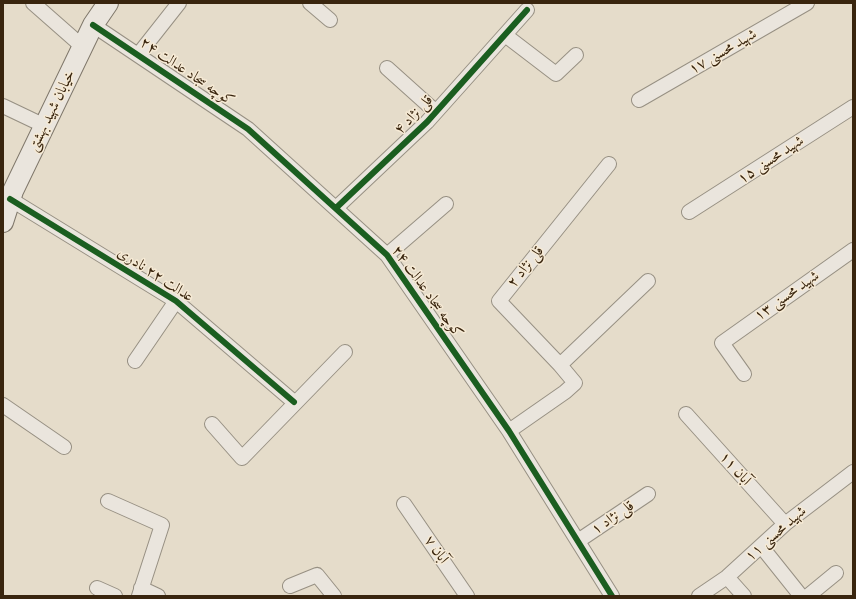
<!DOCTYPE html>
<meta charset="utf-8">
<style>
body{margin:0}
#map{position:relative;width:856px;height:599px;overflow:hidden;background:#e5dcca;font-family:"Gentium Book Plus",serif}
canvas{display:block}
.frame{position:absolute;inset:0;border:4px solid #39250e;pointer-events:none}
</style>
<div id="map">
<canvas width="856" height="599"></canvas>
<div class="frame"></div>
</div>
<script>
const ctx = document.querySelector('canvas').getContext('2d');
ctx.lineJoin = 'round';
function poly(rows) {
  const path = new Path2D();
  for (const r of rows) {
    path.moveTo(r[0], r[1]);
    for (let i = 2; i < r.length; i += 2) path.lineTo(r[i], r[i + 1]);
  }
  return path;
}
function trace(path, color, width, dash) {
  ctx.strokeStyle = color;
  ctx.lineWidth = width;
  ctx.lineCap = dash ? 'butt' : 'round';
  ctx.setLineDash(dash || []);
  ctx.stroke(path);
}
function write(font, color, halo, rows, align = 'center') {
  ctx.font = font + ' "Gentium Book Plus",Amiri,serif';
  ctx.lineWidth = 3;
  ctx.setLineDash([]);
  ctx.textBaseline = 'middle';
  ctx.strokeStyle = halo;
  ctx.fillStyle = color;
  for (const [text, x, y, turn = 0] of rows) {
    ctx.save();
    ctx.translate(x, y);
    ctx.rotate((+turn || 0) * Math.PI / 180);
    ctx.textAlign = isNaN(turn) ? turn : align;
    if (halo) ctx.strokeText(text, 0, 0);
    ctx.fillText(text, 0, 0);
    ctx.restore();
  }
}
const minor = poly([
 [33,3,83,47],
 [310,3,330,20],
 [93,25,248,129,387,255,509,431,612,596],
 [505,35,556,74,576,55],
 [138,55,179,3],
 [387,68,436,112],
 [639,100,807,3],
 [3,106,45,126],
 [10,199,176,301,294,402],
 [336,208,427,122,527,10],
 [689,212,853,107],
 [387,255,446,204],
 [135,361,176,301],
 [560,365,648,281],
 [744,374,722,343,853,250],
 [3,405,64,447],
 [686,414,785,524],
 [212,424,242,458,345,352],
 [509,431,565,392,575,383,560,365,499,301,609,164],
 [108,501,162,525,139,596],
 [404,504,467,596],
 [578,541,648,494],
 [761,546,801,596],
 [727,577,744,596],
 [290,586,317,575,334,596],
 [97,588,115,596],
 [141,588,158,596],
 [699,596,727,577,785,524,853,472],
 [808,596,836,573]
]);
const secondary = poly([
 [3,222,13,191,93,25,108,3]
]);
const cycleway = poly([
 [93,25,248,129,387,255,509,431,612,596],
 [10,199,176,301,294,402],
 [336,208,427,122,527,10]
]);
const streetNames = [
 ["شهید محسنی ۱۷",723,52,-30],
 ["کوچه سجاد عدالت ۲۴",187,72,34],
 ["خیابان شهید بهشتی",52,111,-64],
 ["قلی نژاد ۴",414,115,-46],
 ["شهید محسنی ۱۵",771,160,-33],
 ["قلی نژاد ۲",526,267,-51],
 ["عدالت ۲۲ نادری",155,275,33],
 ["کوچه سجاد عدالت ۲۴",427,292,54],
 ["شهید محسنی ۱۳",787,296,-35],
 ["آبان ۱۱",735,469,48],
 ["قلی نژاد ۱",613,518,-34],
 ["شهید محسنی ۱۱",776,534,-41],
 ["آبان ۷",436,550,55]
];
trace(minor, '#979083', 16);
trace(secondary, '#7f776a', 22);
trace(minor, '#eae5dd', 14);
trace(secondary, '#eae5dd', 20);
trace(cycleway, '#1b5e20', 6);
write('15px', '#39250e', '#f6ead5', streetNames);
</script>
